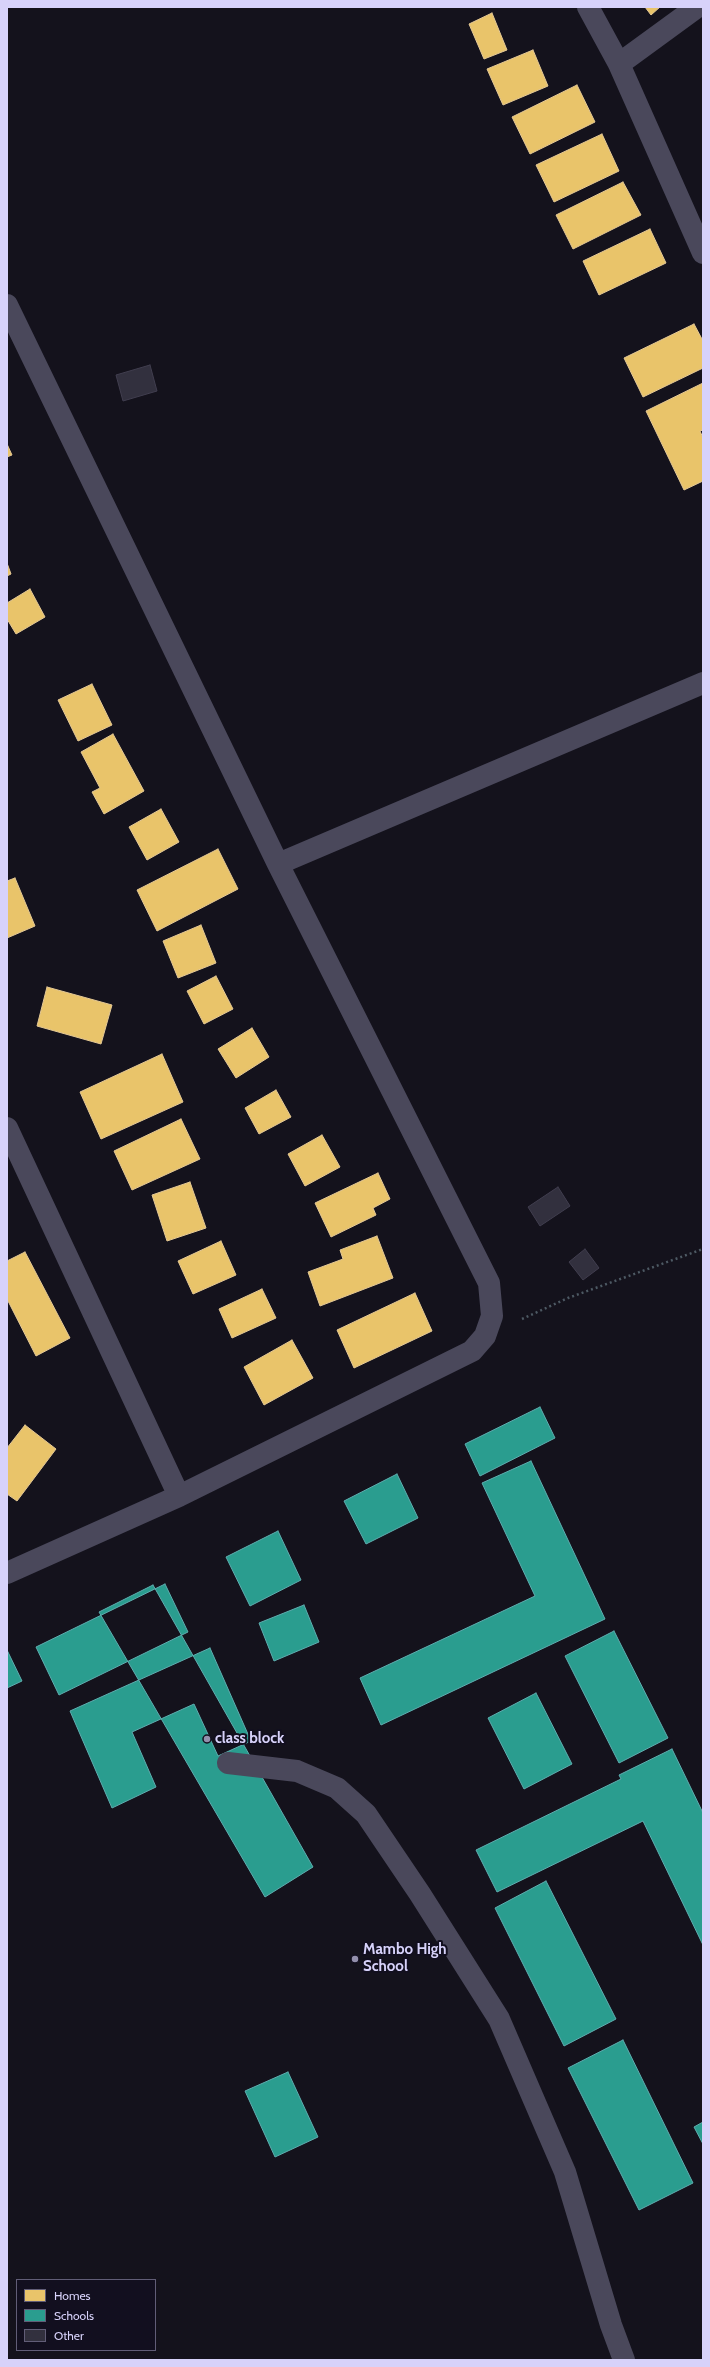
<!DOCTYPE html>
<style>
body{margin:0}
#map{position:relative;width:710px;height:2367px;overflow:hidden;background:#14121c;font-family:Cabin,sans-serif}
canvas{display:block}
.frame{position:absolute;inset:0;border:8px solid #d7d2fa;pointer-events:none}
.legend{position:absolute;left:16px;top:2279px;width:140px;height:72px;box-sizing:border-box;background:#120f1f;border:1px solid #615d77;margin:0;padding:5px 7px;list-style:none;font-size:12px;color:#d7d2fa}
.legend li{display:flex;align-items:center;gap:8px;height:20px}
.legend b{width:20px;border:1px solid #615d77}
</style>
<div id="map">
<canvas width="710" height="2367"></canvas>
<div class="frame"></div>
<ul class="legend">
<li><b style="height:11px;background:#e9c46a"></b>Homes</li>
<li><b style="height:11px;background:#2a9d8f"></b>Schools</li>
<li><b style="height:11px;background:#32303e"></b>Other</li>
</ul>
</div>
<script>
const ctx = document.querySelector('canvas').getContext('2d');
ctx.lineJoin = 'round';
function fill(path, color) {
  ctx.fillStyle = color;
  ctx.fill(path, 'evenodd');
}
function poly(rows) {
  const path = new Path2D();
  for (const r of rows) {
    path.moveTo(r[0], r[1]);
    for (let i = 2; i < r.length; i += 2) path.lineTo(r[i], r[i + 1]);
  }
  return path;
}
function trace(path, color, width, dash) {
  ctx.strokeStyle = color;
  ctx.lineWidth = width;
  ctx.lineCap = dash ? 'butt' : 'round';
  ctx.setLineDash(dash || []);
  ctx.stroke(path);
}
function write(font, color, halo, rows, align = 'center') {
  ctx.font = font + ' Cabin,sans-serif';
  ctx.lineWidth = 4;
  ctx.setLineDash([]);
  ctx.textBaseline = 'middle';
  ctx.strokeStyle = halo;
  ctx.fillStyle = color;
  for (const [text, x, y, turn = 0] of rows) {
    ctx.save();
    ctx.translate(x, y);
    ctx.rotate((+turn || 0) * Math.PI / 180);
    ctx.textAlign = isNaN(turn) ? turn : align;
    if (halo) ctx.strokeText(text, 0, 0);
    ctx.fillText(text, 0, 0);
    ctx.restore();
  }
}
const homes = poly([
 [645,7,660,7,651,15,645,7],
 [492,13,507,50,484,59,469,24,492,13],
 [533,50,548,86,503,105,487,69,533,50],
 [577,85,595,122,530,154,512,117,577,85],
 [602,134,619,171,554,202,536,165,602,134],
 [623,182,641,215,573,249,556,215,623,182],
 [650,229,666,263,599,295,583,261,650,229],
 [694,324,703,341,703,368,643,397,624,358,694,324],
 [703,383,703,430,700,431,703,438,703,481,684,490,646,411,703,383],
 [7,444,12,455,7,457,7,444],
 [7,563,11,574,7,576,7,563],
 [30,589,45,617,16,634,7,619,7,603,30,589],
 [92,684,112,725,78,741,58,700,92,684],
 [113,734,144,791,104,814,92,792,100,788,81,752,113,734],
 [161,809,179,842,147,860,129,827,161,809],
 [218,849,238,889,157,931,137,890,218,849],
 [15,878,35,926,7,938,7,881,15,878],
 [201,925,216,963,178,978,163,941,201,925],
 [216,976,233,1009,204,1024,187,991,216,976],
 [47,987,112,1005,101,1044,37,1026,47,987],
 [252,1028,269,1057,236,1078,218,1049,252,1028],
 [162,1054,183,1102,101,1139,80,1092,162,1054],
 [276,1090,291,1117,259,1134,245,1108,276,1090],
 [181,1119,200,1159,132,1190,114,1151,181,1119],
 [322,1135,340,1167,305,1186,288,1154,322,1135],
 [378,1173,390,1199,373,1208,376,1215,331,1237,315,1203,378,1173],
 [190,1182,206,1228,167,1241,152,1195,190,1182],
 [377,1236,393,1278,320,1306,308,1272,343,1259,340,1250,377,1236],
 [221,1241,236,1275,193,1294,178,1261,221,1241],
 [25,1252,70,1338,36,1356,7,1299,7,1261,25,1252],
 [262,1289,276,1318,232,1338,219,1309,262,1289],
 [415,1293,432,1331,354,1368,337,1330,415,1293],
 [292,1340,313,1378,264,1405,244,1367,292,1340],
 [25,1425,56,1449,17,1501,7,1494,7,1448,25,1425]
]);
const schools = poly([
 [540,1407,555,1438,480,1476,465,1444,540,1407],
 [531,1461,605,1619,381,1725,360,1678,535,1596,482,1483,531,1461],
 [397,1474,418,1518,366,1544,344,1501,397,1474],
 [278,1531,301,1580,250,1606,226,1557,278,1531],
 [165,1584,188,1632,59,1695,36,1647,165,1584],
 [153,1585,313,1867,265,1897,99,1612,153,1585],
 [304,1605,319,1642,274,1661,259,1623,304,1605],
 [614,1631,668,1738,619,1763,565,1656,614,1631],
 [210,1648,251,1741,218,1756,194,1704,132,1732,156,1787,112,1808,70,1711,210,1648],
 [7,1650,22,1681,7,1688,7,1650],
 [536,1693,572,1764,524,1789,488,1718,536,1693],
 [672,1749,703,1813,703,1945,643,1821,497,1892,476,1850,621,1779,619,1775,672,1749],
 [546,1881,616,2019,564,2046,495,1908,546,1881],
 [623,2040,693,2183,639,2210,568,2068,623,2040],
 [288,2072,318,2137,275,2157,245,2091,288,2072],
 [703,2122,703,2144,694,2127,703,2122]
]);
const building = poly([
 [150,365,157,391,123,401,116,375,150,365],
 [558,1187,570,1206,540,1226,528,1207,558,1187],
 [585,1249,599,1268,583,1280,569,1262,585,1249]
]);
const path = poly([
 [522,1319,568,1298,703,1249]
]);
const minor = poly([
 [588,7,619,64,703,253],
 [619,64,697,7],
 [7,305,278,864,489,1283,492,1316,485,1336,472,1351,179,1496,7,1573],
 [278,864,703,683],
 [7,1128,179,1496],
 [228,1763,297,1771,337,1788,366,1814,420,1894,499,2019,565,2172,611,2325,624,2360]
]);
const markers = [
 [207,1739,4,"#938fac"],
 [355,1959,4,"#938fac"]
];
const poiNames = [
 ["class block",215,1739],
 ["Mambo High",363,1950],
 ["School",363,1967]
];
fill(homes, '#e9c46a');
trace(homes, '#e4c895', 1);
fill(schools, '#2a9d8f');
trace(schools, '#5eadaf', 1);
fill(building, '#32303e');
trace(building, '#413e4f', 1);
trace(path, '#4d5963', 2.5, [2, 3]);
trace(minor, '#4a485b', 22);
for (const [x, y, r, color] of markers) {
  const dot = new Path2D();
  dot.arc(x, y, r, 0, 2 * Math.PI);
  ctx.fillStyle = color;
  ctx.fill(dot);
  trace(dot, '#120f1f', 1.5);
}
write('bold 15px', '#d7d2fa', '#120f1f', poiNames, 'left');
</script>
